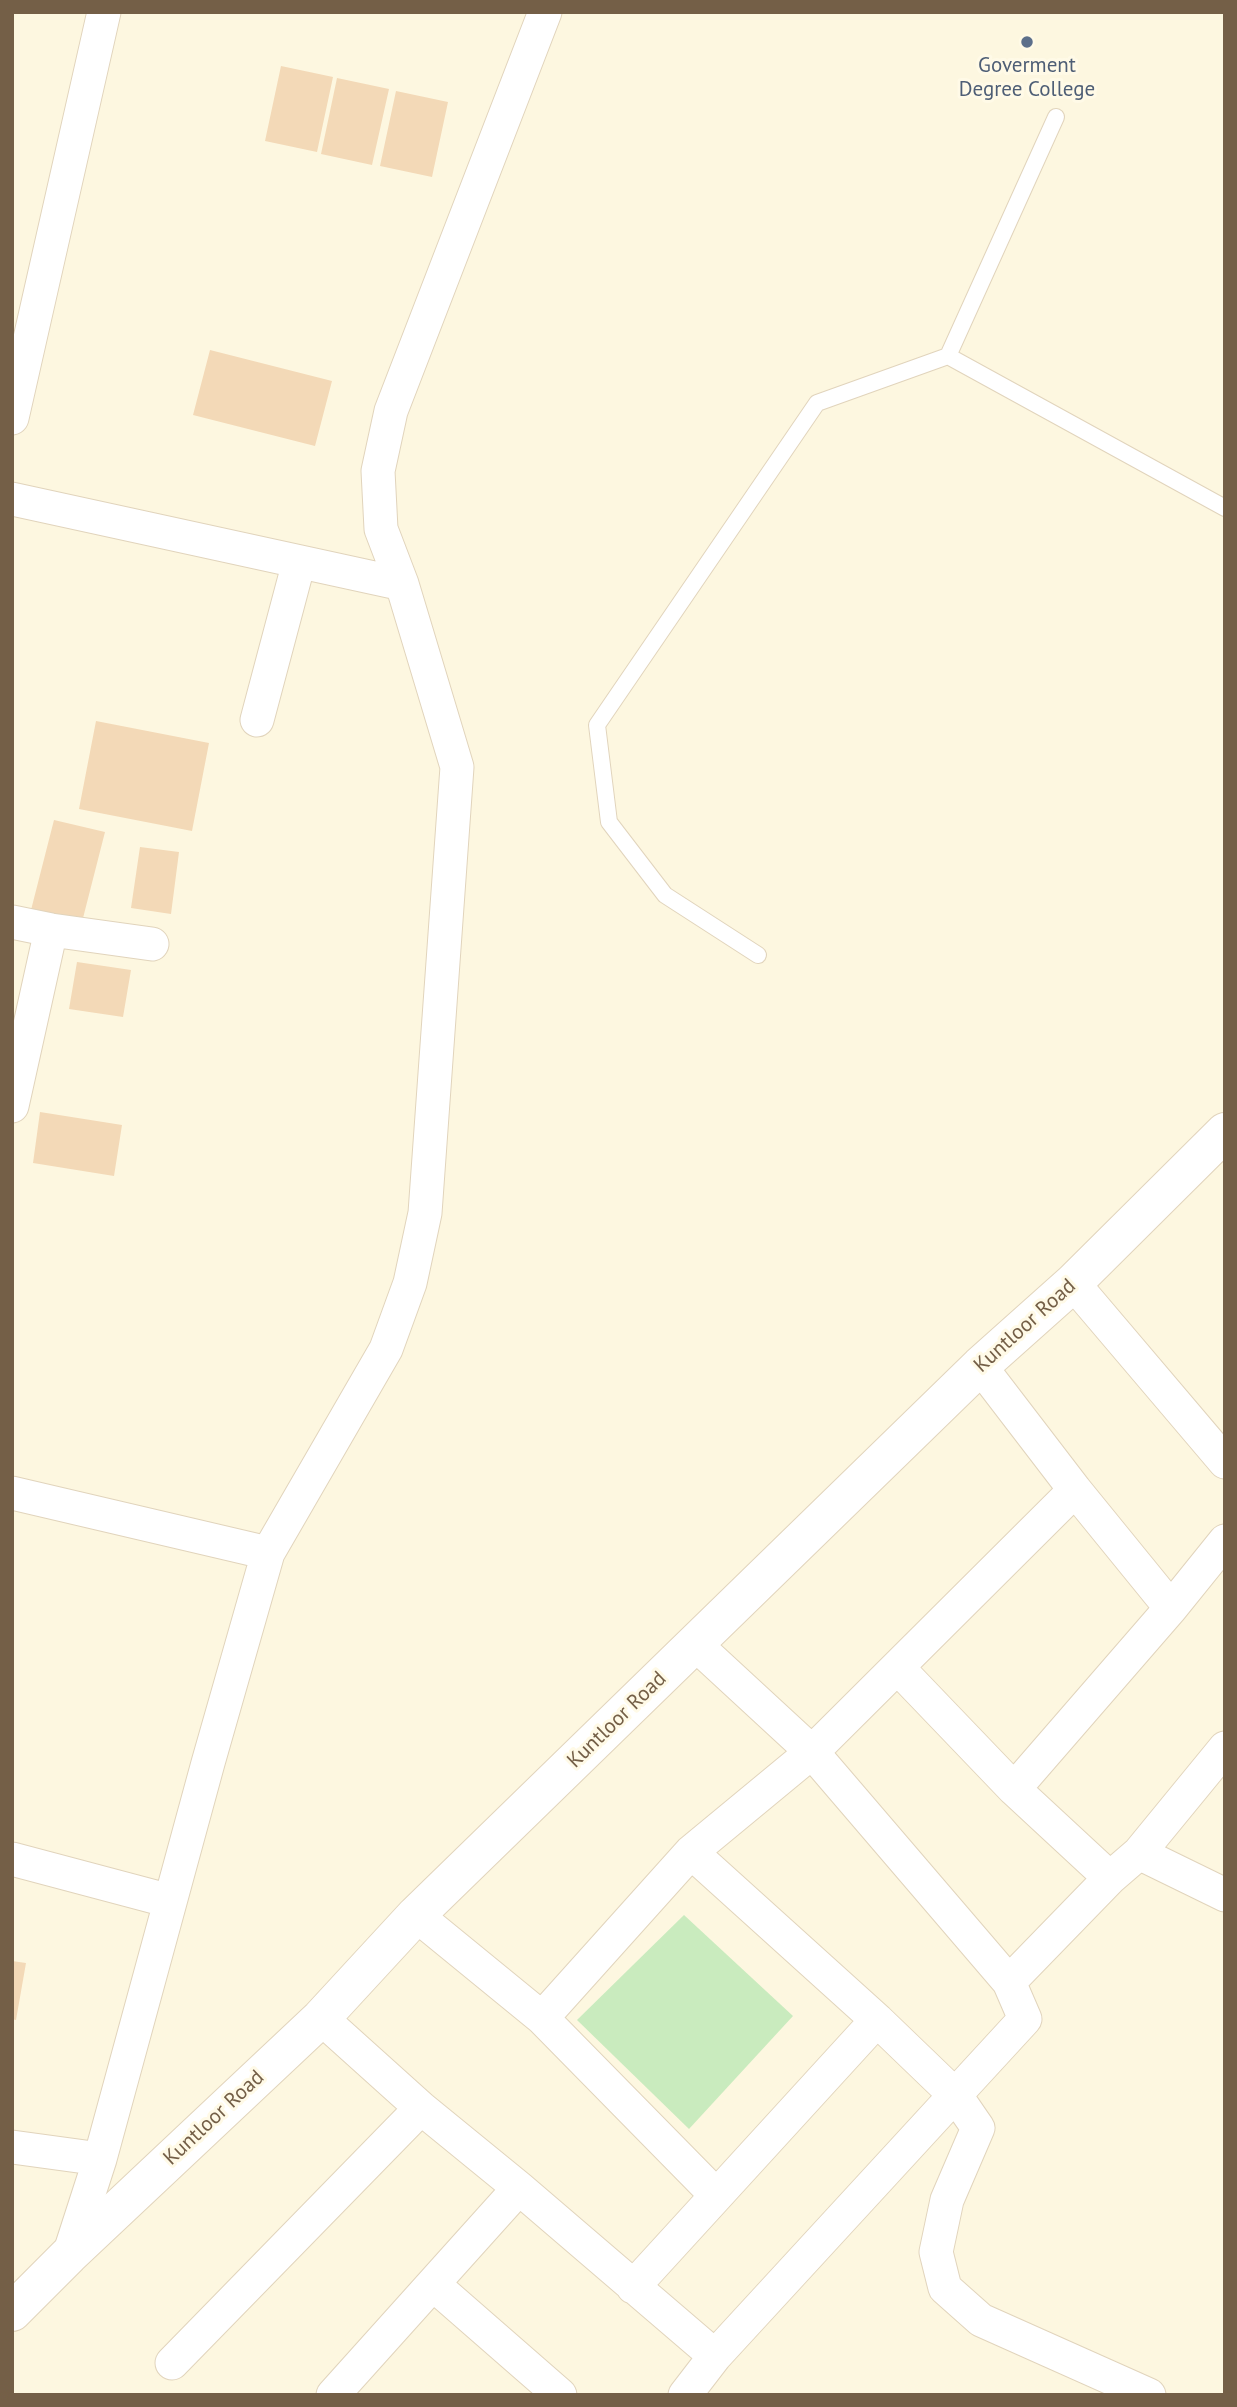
<!DOCTYPE html>
<style>
body{margin:0}
#map{position:relative;width:1237px;height:2407px;overflow:hidden;background:#fdf7e0;font-family:"PT Sans",sans-serif}
canvas{display:block}
.frame{position:absolute;inset:0;border:14px solid #745f47;pointer-events:none}
</style>
<div id="map">
<canvas width="1237" height="2407"></canvas>
<div class="frame"></div>
</div>
<script>
const ctx = document.querySelector('canvas').getContext('2d');
ctx.lineJoin = 'round';
function fill(path, color) {
  ctx.fillStyle = color;
  ctx.fill(path, 'evenodd');
}
function poly(rows) {
  const path = new Path2D();
  for (const r of rows) {
    path.moveTo(r[0], r[1]);
    for (let i = 2; i < r.length; i += 2) path.lineTo(r[i], r[i + 1]);
  }
  return path;
}
function trace(path, color, width, dash) {
  ctx.strokeStyle = color;
  ctx.lineWidth = width;
  ctx.lineCap = dash ? 'butt' : 'round';
  ctx.setLineDash(dash || []);
  ctx.stroke(path);
}
function write(font, color, halo, rows, align = 'center') {
  ctx.font = font + ' "PT Sans",sans-serif';
  ctx.lineWidth = 6;
  ctx.setLineDash([]);
  ctx.textBaseline = 'middle';
  ctx.strokeStyle = halo;
  ctx.fillStyle = color;
  for (const [text, x, y, turn = 0] of rows) {
    ctx.save();
    ctx.translate(x, y);
    ctx.rotate((+turn || 0) * Math.PI / 180);
    ctx.textAlign = isNaN(turn) ? turn : align;
    if (halo) ctx.strokeText(text, 0, 0);
    ctx.fillText(text, 0, 0);
    ctx.restore();
  }
}
const green = poly([
 [684,1915,793,2016,689,2129,577,2020]
]);
const building = poly([
 [281,66,333,77,317,152,265,141],
 [337,78,389,89,372,165,321,154],
 [396,91,448,102,432,177,380,166],
 [210,350,332,381,315,446,193,415],
 [96,721,209,743,192,831,79,809],
 [54,820,105,832,82,922,31,910],
 [140,847,179,852,171,914,131,908],
 [77,962,131,970,123,1017,69,1009],
 [40,1112,122,1125,114,1176,33,1163],
 [12,1961,26,1963,16,2020,12,2019]
]);
const service = poly([
 [1056,117,948,356,1225,508],
 [758,955,665,895,609,822,597,725,817,403,948,356]
]);
const minor = poly([
 [12,418,104,12],
 [12,499,402,584],
 [257,720,299,562],
 [12,922,51,930,152,944],
 [12,1106,51,930],
 [1073,1283,1225,1462],
 [980,1366,1075,1490,1171,1608],
 [12,1493,268,1553],
 [898,1668,1014,1789,1110,1878],
 [1014,1789,1171,1608,1225,1541],
 [691,1852,877,2020,956,2096,978,2128,947,2200,936,2252,945,2288,981,2320,1149,2395],
 [1139,1853,1225,1895],
 [12,1859,170,1901],
 [416,1915,542,2018,715,2194],
 [1009,1982,1110,1878,1139,1853,1225,1748],
 [321,2018,421,2108,519,2188,715,2356],
 [542,2018,691,1852,812,1752,1075,1490],
 [12,2147,100,2159],
 [69,2255,100,2159,208,1763,268,1553,386,1349,410,1283,425,1213,457,767,402,584,381,529,378,471,391,411,545,12],
 [434,2285,560,2395],
 [633,2287,877,2020],
 [172,2363,421,2108],
 [333,2395,519,2188],
 [685,2395,715,2356,1025,2019,1009,1982,812,1752,695,1644]
]);
const tertiary = poly([
 [12,2312,69,2255,321,2018,416,1915,980,1366,1073,1283,1225,1132]
]);
const markers = [
 [1027,42,7,"#5c6f8a"]
];
const serviceNames = [
 ["Goverment",1027,66],
 ["Degree College",1027,90]
];
const streetNames = [
 ["Kuntloor Road",1025,1326,-42],
 ["Kuntloor Road",617,1720,-44],
 ["Kuntloor Road",214,2118,-43]
];
fill(green, '#c9ebbe');
fill(building, '#f3d9b7');
trace(service, '#e1d4bc', 18);
trace(minor, '#e1d4bc', 35);
trace(tertiary, '#e1d4bc', 40);
trace(service, '#fff', 16);
trace(minor, '#fff', 33);
trace(tertiary, '#fff', 38);
for (const [x, y, r, color] of markers) {
  const dot = new Path2D();
  dot.arc(x, y, r, 0, 2 * Math.PI);
  ctx.fillStyle = color;
  ctx.fill(dot);
  trace(dot, '#fffae7', 2.5);
}
write('21px', '#4e5e75', '#fffae7', serviceNames);
write('21px', '#745f47', '#fffae7', streetNames);
</script>
